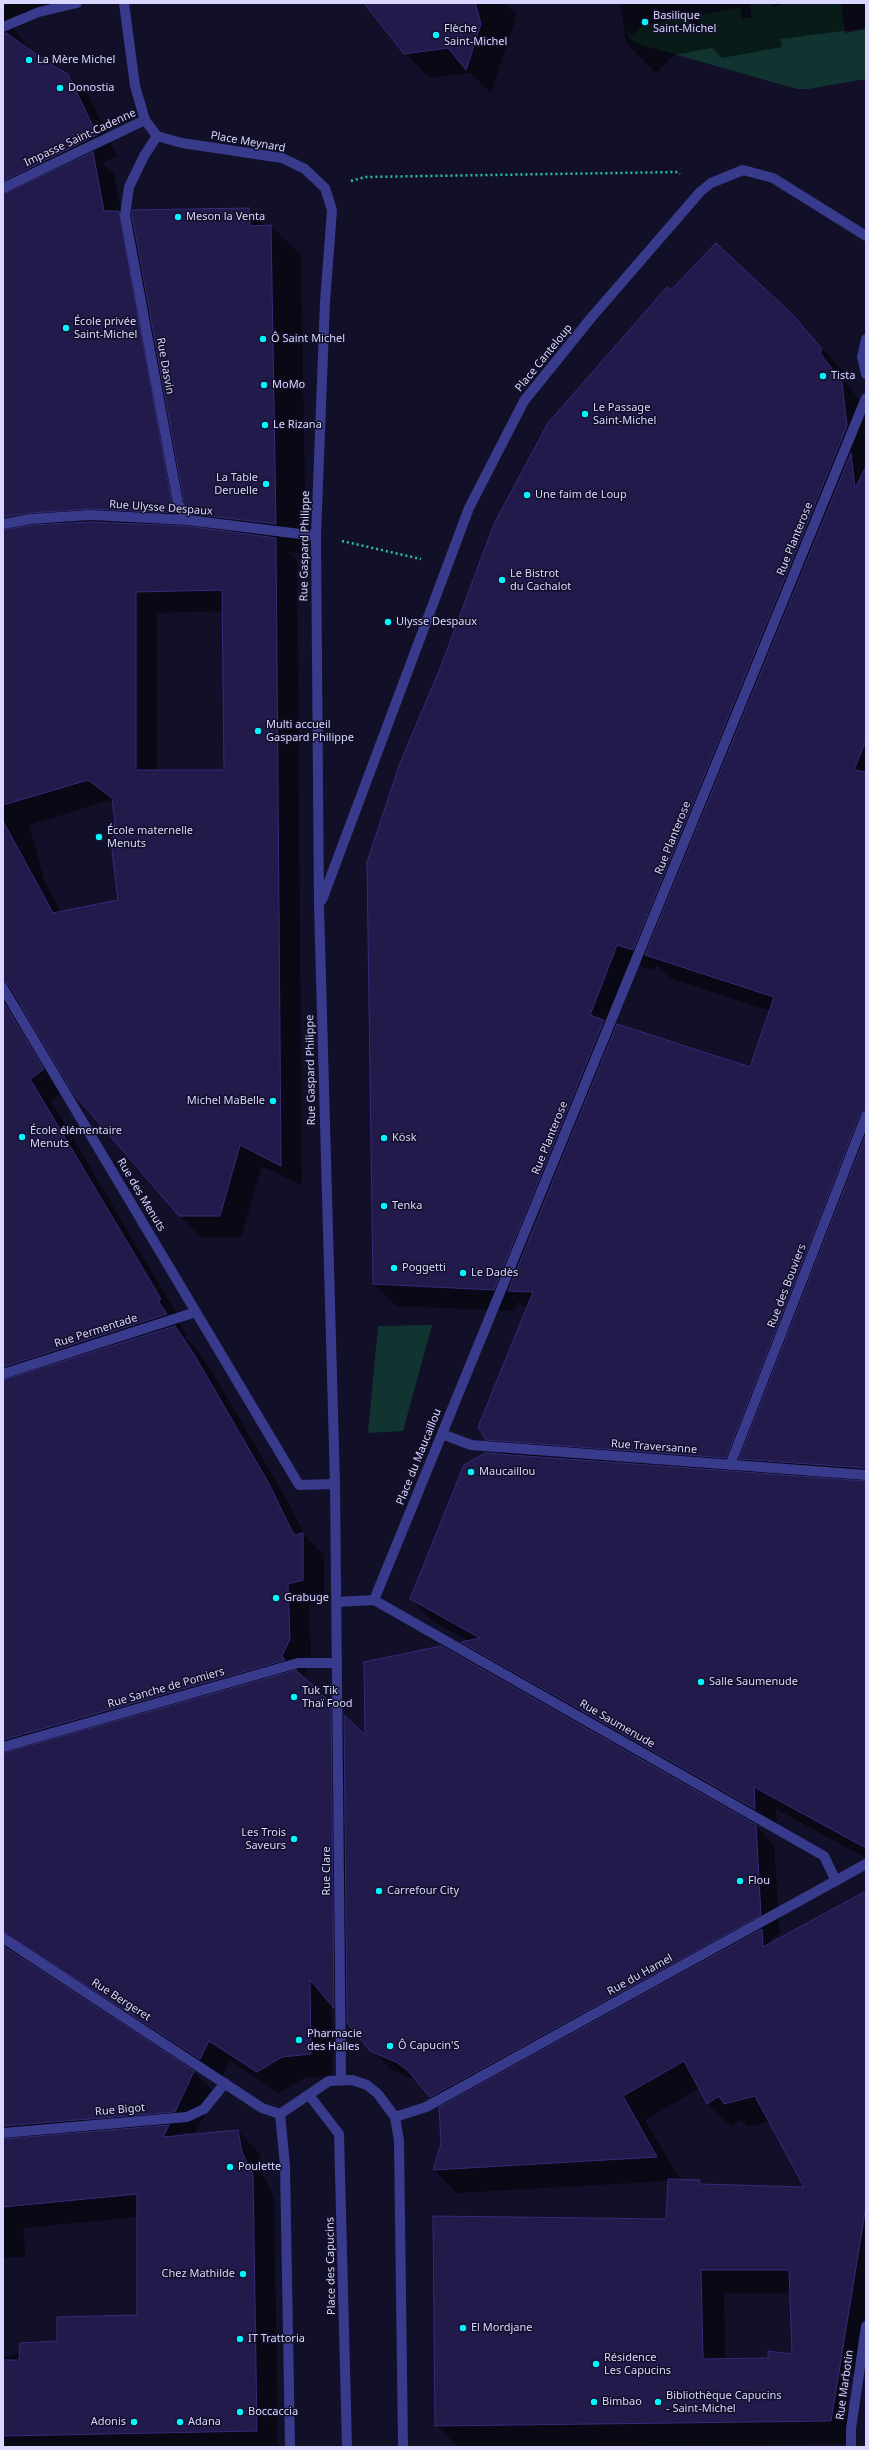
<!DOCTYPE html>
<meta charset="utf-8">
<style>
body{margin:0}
#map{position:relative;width:869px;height:2450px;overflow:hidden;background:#120f29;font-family:"Noto Sans",sans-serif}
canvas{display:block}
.frame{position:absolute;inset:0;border:4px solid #d9d7ff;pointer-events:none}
</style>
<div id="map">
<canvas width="869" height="2450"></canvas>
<div class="frame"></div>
</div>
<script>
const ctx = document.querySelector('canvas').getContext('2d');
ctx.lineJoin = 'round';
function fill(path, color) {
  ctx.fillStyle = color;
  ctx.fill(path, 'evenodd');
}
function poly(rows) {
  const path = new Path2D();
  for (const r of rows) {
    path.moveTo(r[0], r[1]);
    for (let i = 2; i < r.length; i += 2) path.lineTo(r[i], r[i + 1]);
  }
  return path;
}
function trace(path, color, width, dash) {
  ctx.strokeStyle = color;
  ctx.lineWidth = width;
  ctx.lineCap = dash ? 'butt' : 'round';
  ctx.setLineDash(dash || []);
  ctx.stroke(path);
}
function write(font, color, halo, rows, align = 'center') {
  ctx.font = font + ' "Noto Sans",sans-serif';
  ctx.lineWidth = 3;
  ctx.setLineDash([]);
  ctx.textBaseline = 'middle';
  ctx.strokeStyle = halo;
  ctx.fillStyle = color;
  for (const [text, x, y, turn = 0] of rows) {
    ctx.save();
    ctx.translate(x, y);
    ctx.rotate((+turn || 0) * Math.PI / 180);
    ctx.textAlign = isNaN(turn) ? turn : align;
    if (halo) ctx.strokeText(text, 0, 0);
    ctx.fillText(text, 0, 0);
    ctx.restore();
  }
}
const green = poly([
 [762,3,772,3,773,7,780,5,779,3,841,3,845,33,866,29,866,79,808,89,797,89,635,43,631,40,626,30,633,35,643,25,688,17,690,28,700,26,699,15,740,7,742,19,752,17,750,5],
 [432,1325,403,1431,368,1433,378,1326]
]);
const shadow = poly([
 [3,3,74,3,13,29,35,55,68,74,89,96,117,156,103,163,114,174,122,215,137,230,248,209,265,226,271,226,301,255,306,554,289,552,297,560,302,1186,262,1166,241,1237,201,1237,179,1215,21,1003,18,1013,64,1091,51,1101,181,1321,179,1323,187,1336,184,1337,196,1348,216,1378,289,1504,305,1536,324,1555,324,1601,309,1605,311,1660,303,1678,366,1737,755,1825,774,1845,780,1934,770,1939,774,1942,864,1893,866,1878,866,2375,848,2375,848,2444,458,2447,436,2425,667,2220,669,2181,457,2193,434,2170,442,2145,442,2107,417,2081,391,2070,331,2003,332,2075,304,2078,279,2093,230,2061,221,2080,29,1953,18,1957,194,2072,215,2093,196,2132,176,2134,179,2137,238,2131,259,2153,263,2174,274,2197,278,2447,3,2447,3,2358,138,2316,138,2217,23,2228,26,2257,3,2258],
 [189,508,193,513,210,530,194,528],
 [223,611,225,771,157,771,157,613],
 [110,800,114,803,116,822,119,900,61,912,45,882,29,825],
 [700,2088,707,2103,731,2126,741,2120,748,2127,770,2121,806,2188,704,2185,700,2181,680,2180,645,2120],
 [724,2293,791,2293,793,2355,769,2359,725,2360],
 [375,3,505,3,517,15,491,93,470,73,430,78,405,53],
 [620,3,866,3,866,28,781,39,782,47,722,58,712,48,674,55,656,73,626,43],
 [671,292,792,315,843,371,841,376,866,409,866,1858,776,1809,778,1831,485,1665,463,1642,469,1641,434,1622,411,1599,503,1455,487,1439,527,1309,519,1301,515,1311,396,1306,374,1284,368,862],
 [657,965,670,978,771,1011,751,1068,616,1024,639,966,654,971]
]);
const building = poly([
 [364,3,475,3,481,24,466,70,448,48,404,54,364,3],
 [3,33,6,33,55,67,68,74,97,135,3,181,3,33],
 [93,152,104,211,119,211,172,504,176,513,90,509,31,513,3,517,3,194,93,152],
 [249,208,250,226,271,225,276,524,192,514,184,501,132,215,132,210,249,208],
 [716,243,792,314,822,349,820,353,842,382,847,426,633,950,617,945,604,979,590,1015,604,1020,494,1290,373,1284,367,862,400,763,441,666,494,524,548,423,667,287,671,290,716,243],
 [851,453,855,489,866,466,866,740,854,770,866,772,866,1110,860,1114,726,1458,486,1440,478,1427,533,1292,508,1291,617,1024,750,1067,774,997,645,955,851,453],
 [90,522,187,526,276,538,281,1166,240,1145,220,1216,179,1216,73,1093,9,985,3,982,3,821,53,913,118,900,112,850,115,822,112,798,88,780,3,805,3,530,32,525,90,522],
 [222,590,224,770,136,770,136,592,222,590],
 [3,1001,44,1069,30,1079,161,1299,158,1301,167,1314,3,1367,3,1001],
 [866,1134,866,1468,739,1459,866,1134],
 [175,1326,195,1356,268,1482,294,1535,303,1533,303,1580,288,1584,290,1639,282,1656,285,1660,3,1740,3,1380,175,1326],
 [485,1453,866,1481,866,1848,754,1787,755,1809,461,1642,480,1638,410,1599,464,1465,485,1453],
 [441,1646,756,1825,761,1915,430,2097,407,2070,396,2062,370,2051,347,2023,344,1715,365,1735,364,1662,441,1646],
 [296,1670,331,1703,334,2008,310,1980,311,2054,282,2057,257,2072,209,2041,200,2059,3,1932,3,1753,296,1670],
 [866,1891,866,2206,831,2421,435,2426,433,2216,666,2219,668,2179,700,2180,700,2184,804,2187,755,2096,724,2104,719,2096,707,2104,684,2061,623,2096,657,2157,433,2170,441,2144,439,2107,762,1929,763,1947,866,1891],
 [701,2270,789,2270,792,2354,768,2351,768,2358,703,2359,701,2270],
 [3,1946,194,2071,175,2112,3,2126,3,1946],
 [169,2125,163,2137,238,2130,242,2152,253,2175,257,2431,3,2436,3,2360,19,2360,20,2343,57,2341,57,2317,137,2315,137,2194,3,2207,3,2139,169,2125]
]);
const path = poly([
 [351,181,365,177,678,172,680,174],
 [342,541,421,559]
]);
const lane = poly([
 [3,188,145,120]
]);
const street = poly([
 [124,3,135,86,145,120,157,136,182,143,282,158,305,169,325,188,332,210,325,302,316,536,319,906,335,1484,341,2079],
 [3,27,39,12,77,3],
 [157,136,144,156,129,187,125,215,178,503,188,520],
 [866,339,862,357,866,374],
 [3,524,31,519,90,515,188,520,316,536],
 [322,900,469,508,524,401,591,318,700,192,711,183,743,170,773,178,866,236],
 [3,988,299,1485,335,1484],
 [3,1374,196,1312],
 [442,1434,471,1445,866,1475],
 [730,1465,866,1116],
 [374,1600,866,398],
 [374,1600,824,1856,836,1881],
 [336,1602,374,1600],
 [3,1747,298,1663,337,1663],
 [3,1938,262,2108,280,2114,329,2081,352,2080,367,2085,378,2094,395,2117,426,2107,866,1864],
 [309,2095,339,2134,347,2447],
 [280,2114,285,2165,290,2447],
 [395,2117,399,2141,403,2447],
 [3,2133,187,2117,204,2109,225,2083],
 [851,2447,851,2429,866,2326]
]);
const markers = [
 [645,22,4,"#03f6ff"],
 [436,35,4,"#03f6ff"],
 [29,60,4,"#03f6ff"],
 [60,88,4,"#03f6ff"],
 [178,217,4,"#03f6ff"],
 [66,328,4,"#03f6ff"],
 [263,339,4,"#03f6ff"],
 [823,376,4,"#03f6ff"],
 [264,385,4,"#03f6ff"],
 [585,414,4,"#03f6ff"],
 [265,425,4,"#03f6ff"],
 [266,484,4,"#03f6ff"],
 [527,495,4,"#03f6ff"],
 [502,580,4,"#03f6ff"],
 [388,622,4,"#03f6ff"],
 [258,731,4,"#03f6ff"],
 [99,837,4,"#03f6ff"],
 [273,1101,4,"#03f6ff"],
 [22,1137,4,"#03f6ff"],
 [384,1138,4,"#03f6ff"],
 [384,1206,4,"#03f6ff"],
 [394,1268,4,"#03f6ff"],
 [463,1273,4,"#03f6ff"],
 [471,1472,4,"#03f6ff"],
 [276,1598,4,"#03f6ff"],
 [701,1682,4,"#03f6ff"],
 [294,1697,4,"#03f6ff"],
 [294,1839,4,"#03f6ff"],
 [740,1881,4,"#03f6ff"],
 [379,1891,4,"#03f6ff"],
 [299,2040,4,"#03f6ff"],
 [390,2046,4,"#03f6ff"],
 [230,2167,4,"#03f6ff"],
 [243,2274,4,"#03f6ff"],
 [463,2328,4,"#03f6ff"],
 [240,2339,4,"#03f6ff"],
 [596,2364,4,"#03f6ff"],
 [594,2402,4,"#03f6ff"],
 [658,2402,4,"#03f6ff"],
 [240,2412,4,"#03f6ff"],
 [134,2422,4,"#03f6ff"],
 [180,2422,4,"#03f6ff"]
];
const poiNames = [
 ["Basilique",653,16],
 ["Saint-Michel",653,29],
 ["Flèche",444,29],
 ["Saint-Michel",444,42],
 ["La Mère Michel",37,60],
 ["Donostia",68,88],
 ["Meson la Venta",186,217],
 ["École privée",74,322],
 ["Saint-Michel",74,335],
 ["Ô Saint Michel",271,339],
 ["Tista",831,376],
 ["MoMo",272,385],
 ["Le Passage",593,408],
 ["Saint-Michel",593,421],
 ["Le Rizana",273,425],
 ["La Table",258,478,"right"],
 ["Deruelle",258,491,"right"],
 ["Une faim de Loup",535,495],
 ["Le Bistrot",510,574],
 ["du Cachalot",510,587],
 ["Ulysse Despaux",396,622],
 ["Multi accueil",266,725],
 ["Gaspard Philippe",266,738],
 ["École maternelle",107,831],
 ["Menuts",107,844],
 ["Michel MaBelle",265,1101,"right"],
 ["École élémentaire",30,1131],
 ["Menuts",30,1144],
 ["Kösk",392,1138],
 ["Tenka",392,1206],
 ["Poggetti",402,1268],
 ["Le Dadès",471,1273],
 ["Maucaillou",479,1472],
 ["Grabuge",284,1598],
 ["Salle Saumenude",709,1682],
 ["Tuk Tik",302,1691],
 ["Thaï Food",302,1704],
 ["Les Trois",286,1833,"right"],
 ["Saveurs",286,1846,"right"],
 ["Flou",748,1881],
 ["Carrefour City",387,1891],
 ["Pharmacie",307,2034],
 ["des Halles",307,2047],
 ["Ô Capucin'S",398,2046],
 ["Poulette",238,2167],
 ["Chez Mathilde",235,2274,"right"],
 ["El Mordjane",471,2328],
 ["IT Trattoria",248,2339],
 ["Résidence",604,2358],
 ["Les Capucins",604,2371],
 ["Bibliothèque Capucins",666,2396],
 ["- Saint-Michel",666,2409],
 ["Bimbao",602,2402],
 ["Boccaccia",248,2412],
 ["Adonis",126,2422,"right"],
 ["Adana",188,2422]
];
const streetNames = [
 ["Impasse Saint-Cadenne",80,138,-25],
 ["Place Meynard",248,142,10],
 ["Place Canteloup",544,358,-51],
 ["Rue Dasvin",165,366,80],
 ["Rue Ulysse Despaux",161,508,4],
 ["Rue Planterose",795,539,-68],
 ["Rue Gaspard Philippe",305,546,-89],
 ["Rue Planterose",673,838,-68],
 ["Rue Gaspard Philippe",311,1070,-91],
 ["Rue Planterose",550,1138,-68],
 ["Rue des Menuts",141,1195,59],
 ["Rue des Bouviers",787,1286,-69],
 ["Rue Permentade",96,1331,-18],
 ["Rue Traversanne",654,1447,4],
 ["Place du Maucaillou",419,1457,-68],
 ["Rue Sanche de Pomiers",166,1688,-16],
 ["Rue Saumenude",617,1724,30],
 ["Rue Clare",327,1871,-90],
 ["Rue du Hamel",640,1975,-29],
 ["Rue Bergeret",121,2000,33],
 ["Rue Bigot",120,2110,-5],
 ["Place des Capucins",331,2266,-91],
 ["Rue Marbotin",845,2385,-82]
];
fill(green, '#113430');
fill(shadow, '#0007');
fill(building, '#211a4b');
trace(building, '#352b79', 1);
trace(path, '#29c1ae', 2.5, [2, 3]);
trace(lane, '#383a8b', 10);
trace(street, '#383a8b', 10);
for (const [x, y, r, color] of markers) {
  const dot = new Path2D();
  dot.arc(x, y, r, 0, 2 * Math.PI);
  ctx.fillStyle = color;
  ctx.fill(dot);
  trace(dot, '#120f29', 1.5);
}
write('11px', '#d9d7ff', '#120f29', poiNames, 'left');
write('11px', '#d9d7ff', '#120f29', streetNames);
</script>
